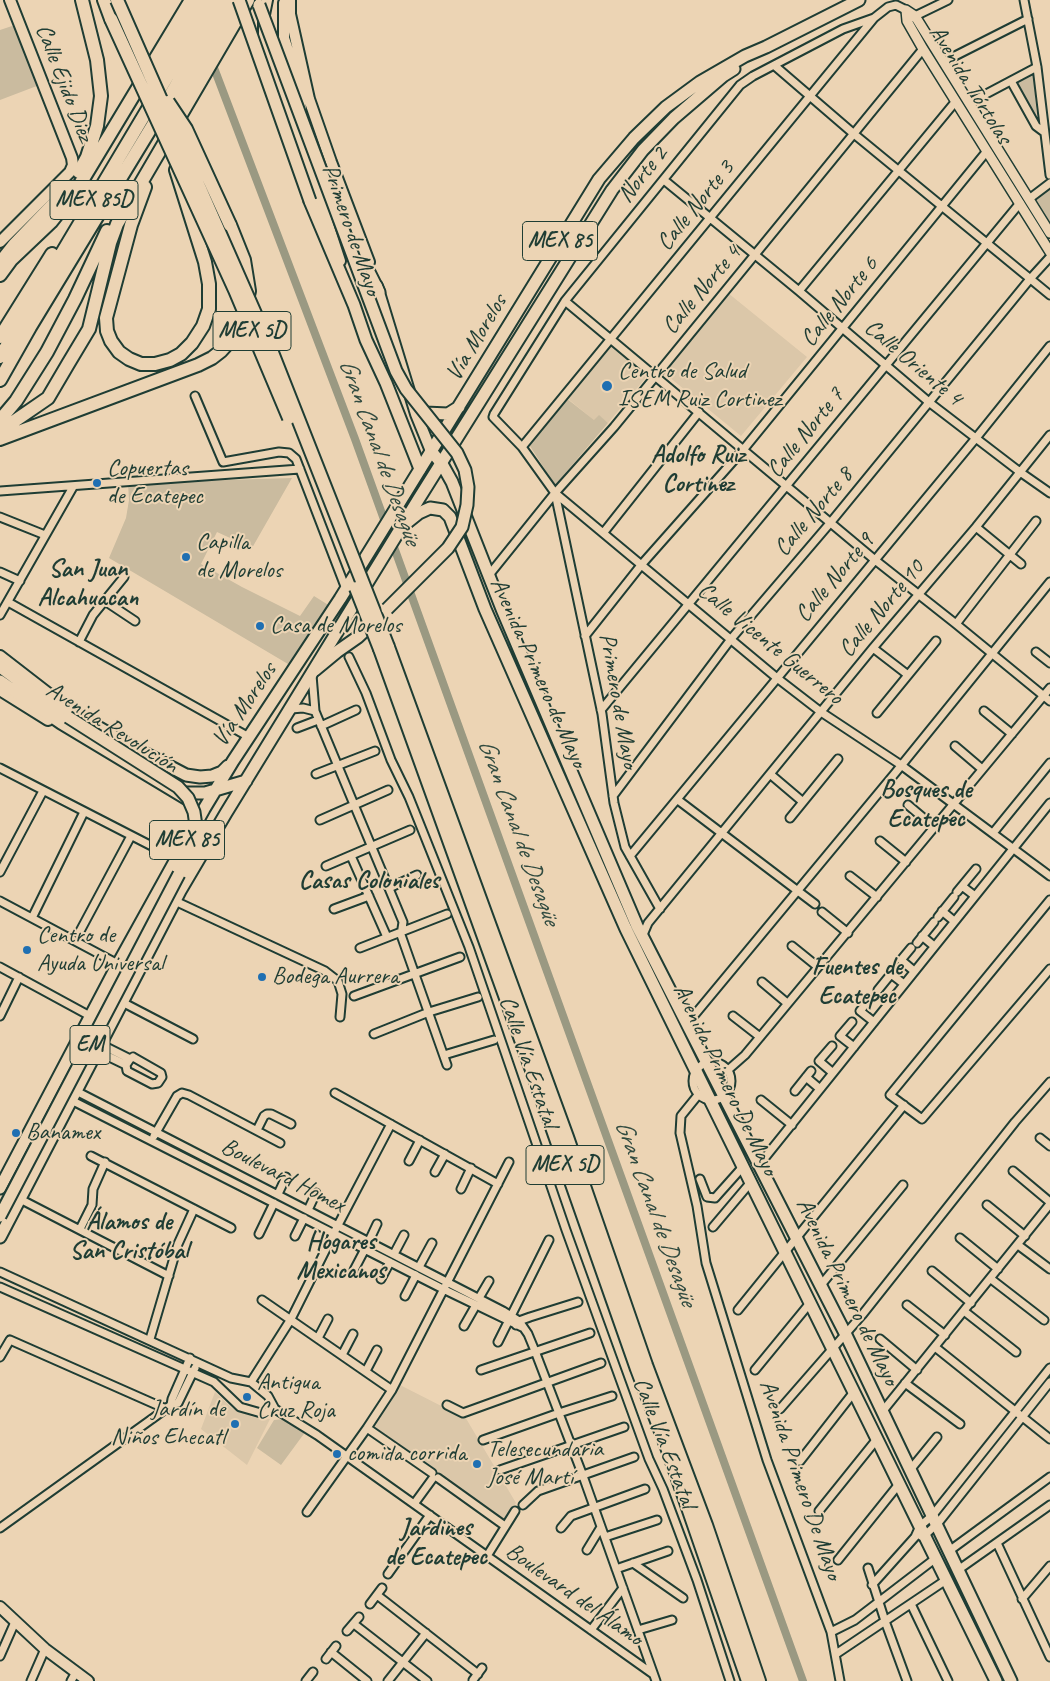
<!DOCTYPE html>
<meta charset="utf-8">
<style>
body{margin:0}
canvas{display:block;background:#ecd4b4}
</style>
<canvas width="1050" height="1681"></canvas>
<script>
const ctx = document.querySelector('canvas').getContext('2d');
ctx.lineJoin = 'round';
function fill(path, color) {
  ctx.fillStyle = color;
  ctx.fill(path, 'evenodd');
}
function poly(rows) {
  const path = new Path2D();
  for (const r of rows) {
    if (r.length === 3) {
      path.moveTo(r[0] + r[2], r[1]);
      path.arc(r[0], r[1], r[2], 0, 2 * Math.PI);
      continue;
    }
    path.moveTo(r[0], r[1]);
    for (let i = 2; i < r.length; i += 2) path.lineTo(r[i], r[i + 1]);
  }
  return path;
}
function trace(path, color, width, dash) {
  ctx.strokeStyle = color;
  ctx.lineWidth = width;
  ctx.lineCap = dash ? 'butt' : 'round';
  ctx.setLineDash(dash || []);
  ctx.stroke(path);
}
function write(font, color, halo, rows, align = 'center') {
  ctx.font = font + ' Caveat,sans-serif';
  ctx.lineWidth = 4;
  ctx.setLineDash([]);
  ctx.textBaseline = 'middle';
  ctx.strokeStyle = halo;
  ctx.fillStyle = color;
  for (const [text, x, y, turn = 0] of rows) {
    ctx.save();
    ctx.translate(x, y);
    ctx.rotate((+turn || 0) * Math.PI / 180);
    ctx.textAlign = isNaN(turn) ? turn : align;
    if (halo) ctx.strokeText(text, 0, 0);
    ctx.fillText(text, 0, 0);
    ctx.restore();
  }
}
const built = poly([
 [728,293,807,357,741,436,663,372],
 [610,344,648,375,608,423,599,416,595,421,567,398],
 [400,1385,461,1416,464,1415,516,1503,503,1521,372,1427,390,1404],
 [215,1392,232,1408,253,1417,270,1419,247,1465,201,1429]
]);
const green = poly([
 [18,24,42,84,0,100,0,30],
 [1033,71,1037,119,1014,82],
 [1050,189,1050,224,1034,199],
 [566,398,594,420,599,415,608,423,555,485,528,443],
 [292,478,252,548,217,532,201,564,242,587,300,616,314,596,330,606,288,664,109,558,126,518,129,500,128,483],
 [284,1419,291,1421,306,1431,281,1465,257,1448,274,1420]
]);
const canal = poly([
 [211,60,355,439,803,1681]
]);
const minor = poly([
 [1024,0,1037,67,1050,175],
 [874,18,843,29,753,76,740,85,565,301,494,414,493,417,522,447,555,493,777,678,821,712,901,765,1050,876],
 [911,18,948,0],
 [943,62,1028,19],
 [775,66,854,134,1050,295],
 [1011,81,1036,126,1044,132],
 [969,103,1037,67],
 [664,180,799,291,930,403,1020,472,1050,493],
 [1029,199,1050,183],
 [799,291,956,101],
 [565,301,875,560,956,624,1050,701],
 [195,396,223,462,279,452,289,453,296,459,346,589],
 [522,447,874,18,888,7,896,5,906,10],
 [0,491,300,469],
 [555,493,602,714,614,803,625,847,660,909],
 [0,517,45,535],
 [976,527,1021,564],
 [604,532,699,412],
 [0,572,20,581],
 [489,575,555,493,614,427,923,49],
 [105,601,135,621],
 [8,602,249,737],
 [0,615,73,487],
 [956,624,1036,521],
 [585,636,642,564,743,450,987,151],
 [79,642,93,615,124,577],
 [873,648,908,675],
 [1036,652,1050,663],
 [349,657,366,693,391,760,409,797,469,947,566,1230,649,1459,663,1489,697,1580,730,1681],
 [312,675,315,711,403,922,401,935,447,1065],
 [291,709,303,708,315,711],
 [601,710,1020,203],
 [984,711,1012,734],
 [877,713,936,641],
 [321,726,356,710],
 [297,728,318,720],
 [955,746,982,769],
 [0,768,177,859],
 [316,774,375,751],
 [770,774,803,802],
 [613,796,731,639,831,522,1030,279,1050,257],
 [678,800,815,904],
 [908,805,934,827],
 [790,818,838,759],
 [320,820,388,790],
 [993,833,1050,763],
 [880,841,906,862],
 [351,856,387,937],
 [630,856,976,438,1050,346],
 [326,866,410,830],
 [0,872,43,791],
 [850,876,877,897],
 [962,886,975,896],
 [389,888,417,875],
 [957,892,976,869],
 [1050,900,890,1095,922,1119,1050,969],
 [0,901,118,964],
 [175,901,325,971,338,981,342,994,340,1017],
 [334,909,369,896],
 [942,911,954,921],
 [822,912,848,933],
 [938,917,954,897],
 [32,918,84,812],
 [79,933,131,836],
 [922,936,934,946],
 [642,937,648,923,873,648,976,527,1050,435],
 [917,943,934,922],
 [792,946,818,967],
 [360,948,447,914],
 [911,948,901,960,914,971],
 [0,967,90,1016],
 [762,982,787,1003],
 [878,990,891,974,904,984],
 [354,996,460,957],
 [870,999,860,1011,874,1022],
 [122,1002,193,1039],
 [0,1016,19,977],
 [733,1016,760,1037],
 [852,1022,840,1036,854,1047],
 [687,1024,896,772,1050,582],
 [374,1034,429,1012,478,997],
 [100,1044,130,1059],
 [832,1046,819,1061,833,1073],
 [97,1051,126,1065],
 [444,1055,494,1040],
 [133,1057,161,1073,162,1077,158,1083,152,1084,127,1071,126,1065,130,1059,133,1057],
 [712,1081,19],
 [728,1070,745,1055,760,1037,1050,688],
 [806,1077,820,1089],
 [76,1091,503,1311,519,1321,528,1334,535,1351,583,1476,656,1681],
 [795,1091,811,1071],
 [335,1093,498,1184],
 [698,1095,681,1116,680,1133,697,1206,706,1263,767,1460,831,1632,840,1681],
 [71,1100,443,1289,522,1327],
 [761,1100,792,1125],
 [257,1130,264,1116,267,1114,271,1114,291,1124],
 [154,1136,177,1096,182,1093,189,1095,280,1143],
 [1040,1138,1050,1146],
 [91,1156,231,1228],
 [409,1161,420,1140],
 [759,1165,1050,803],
 [1013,1171,1050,1202],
 [435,1172,445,1154],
 [700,1179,707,1197,715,1198,740,1170,744,1168],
 [461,1189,471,1168],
 [278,1194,286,1177],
 [20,1199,169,1276],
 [987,1205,1025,1236],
 [308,1210,316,1193],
 [713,1227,751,1182],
 [80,1229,92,1205,93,1189,105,1162],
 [259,1234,274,1203],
 [295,1236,304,1218],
 [960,1238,998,1269],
 [369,1241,377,1224],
 [1018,1245,1050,1269],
 [394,1254,404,1235],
 [419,1267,432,1243],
 [354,1270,365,1249],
 [932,1271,971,1303],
 [0,1272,231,1378,251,1382,268,1396,275,1409],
 [381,1279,390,1262],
 [991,1279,1044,1320],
 [821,1285,903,1185],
 [0,1287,214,1382,240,1407,261,1413,275,1409],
 [405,1296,416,1275],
 [479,1298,489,1281],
 [262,1300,392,1390],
 [907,1305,945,1335],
 [738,1310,904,1105],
 [964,1311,1016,1352],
 [516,1325,519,1321,530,1317,578,1302],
 [464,1326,476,1305],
 [318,1338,328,1319],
 [150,1339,178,1244,194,1209],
 [880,1339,917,1370],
 [498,1342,549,1240],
 [935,1347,1050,1439],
 [342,1355,353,1334],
 [0,1357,10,1340,166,1409],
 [481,1370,590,1333],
 [755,1370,810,1303],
 [366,1371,377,1350],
 [251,1382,291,1319,338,1225,391,1124],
 [905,1383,960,1424],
 [171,1405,172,1399,190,1358],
 [447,1405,463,1413,601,1363],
 [275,1409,317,1435,653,1674],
 [780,1409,862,1315,1015,1122,1050,1082],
 [882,1412,1050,1204],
 [367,1428,432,1473],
 [483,1440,559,1413,612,1396],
 [800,1461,854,1392],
 [500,1470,624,1427],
 [910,1470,937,1437],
 [438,1478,505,1526],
 [414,1504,433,1478],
 [523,1505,538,1491,634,1457],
 [819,1511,877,1439],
 [307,1512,367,1428,392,1390,509,1162],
 [0,1528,156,1416,171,1405,178,1403,195,1368],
 [561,1528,571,1516,645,1489],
 [921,1536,925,1535,938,1523,1050,1382],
 [605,1537,657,1520],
 [997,1543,1050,1657],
 [587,1550,601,1527],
 [949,1551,1050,1477],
 [487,1556,515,1511],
 [838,1560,899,1484],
 [633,1563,683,1598],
 [868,1568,885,1621,907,1681],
 [616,1569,668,1551],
 [958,1570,1050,1505],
 [388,1574,430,1515],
 [872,1585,915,1537,920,1526,932,1516,1050,1368],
 [377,1595,478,1674],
 [1022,1599,1050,1566],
 [370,1604,382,1588],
 [911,1604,948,1681],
 [354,1624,427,1681],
 [591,1630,623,1588],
 [638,1630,672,1620],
 [347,1631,359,1617],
 [831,1632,855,1620,936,1558],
 [331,1652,367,1681],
 [836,1654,946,1580],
 [0,1656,15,1622],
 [326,1659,336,1646],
 [473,1680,482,1668],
 [31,1681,45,1649],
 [71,1681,76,1672],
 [306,1681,313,1672],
 [388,1681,426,1633]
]);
const tertiary = poly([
 [906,10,907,21,923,49,1050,252],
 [906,10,915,16,1050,233]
]);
const secondary = poly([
 [267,0,264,15,264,37,274,75,323,209,340,261],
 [290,0,290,14,309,99,331,162,369,262],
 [284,3,284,38,297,78,301,109],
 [0,242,70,172,73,165,72,158,10,0],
 [377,286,416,414,431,451],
 [0,656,71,711],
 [0,690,48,720],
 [0,1607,45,1649,88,1681]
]);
const primary = poly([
 [421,409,425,413,448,414,459,407],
 [0,667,63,713],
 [0,681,61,723,189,800],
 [57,708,72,712,127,744,186,775,200,777,212,776,222,772,228,766],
 [178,793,205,793,246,781],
 [179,874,192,849,195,831],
 [0,1188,118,964,204,809,233,761,340,599,599,179,634,138,666,107,700,82,745,56,766,47,859,0],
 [0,1237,180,891,226,813,418,500,612,190,643,150,674,118,723,76,734,69]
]);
const trunk = poly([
 [310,201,354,305,366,340,386,383,420,469],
 [353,240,379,292],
 [431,451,442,464,452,482,502,609,637,926,845,1333,1011,1681],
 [404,525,419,513,430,508,443,510,450,517,485,609,626,929,996,1681],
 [315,670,338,651,358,637,377,619]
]);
const motorway = poly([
 [104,0,111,19],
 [149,91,201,0],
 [169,117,237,0],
 [79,172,87,157,97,126,101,96,97,60,82,0],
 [145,187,131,225,106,318,107,331,111,341,119,352,129,359,141,364,155,364,170,360,181,354,192,343,203,326,209,309,209,284,205,262,176,170],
 [2,260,14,245,65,192],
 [0,275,11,260,51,222,77,189,191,0],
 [0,337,52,254],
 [0,357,213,0],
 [0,380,30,327,154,123,226,0],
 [0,420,16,401,47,352,75,299,107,231],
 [0,431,48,398,68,364,89,329,110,243,117,224,248,0],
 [0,439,198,365,212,358,221,351,230,341,242,320,249,291,244,260,230,225],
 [388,647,567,1137,646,1365,706,1525,759,1681],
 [380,649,533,1073,637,1369,668,1450,748,1681]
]);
const primaryBridge = poly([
 [68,717,178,787,188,798,194,812,196,826],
 [0,1216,179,874]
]);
const trunkBridge = poly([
 [239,0,310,201],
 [259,5,396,371,406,389,457,453,465,470,468,487,467,505,462,527,448,548,387,609]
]);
const motorwayBridge = poly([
 [117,0,271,350,388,647],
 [111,19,235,290,289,418],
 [168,102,186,129,230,225],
 [356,588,380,649]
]);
const markers = [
 [607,386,6,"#1f6fb2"],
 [97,483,5,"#1f6fb2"],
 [186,557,5,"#1f6fb2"],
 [260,626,5,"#1f6fb2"],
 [27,950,5,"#1f6fb2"],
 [262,977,5,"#1f6fb2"],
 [16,1133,5,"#1f6fb2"],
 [247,1397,5,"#1f6fb2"],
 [235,1424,5,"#1f6fb2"],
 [337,1454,5,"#1f6fb2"],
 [477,1464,5,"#1f6fb2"]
];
const shields = [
 [94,200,88],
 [560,241,75],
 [252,331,78],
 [187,840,75],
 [90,1045,40],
 [565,1165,78]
];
const shieldNames = [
 ["MEX 85D",94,200],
 ["MEX 85",560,241],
 ["MEX 5D",252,331],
 ["MEX 85",187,840],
 ["EM",90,1045],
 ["MEX 5D",565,1165]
];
const streetNames = [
 ["Calle Ejido Diez",64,83,69],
 ["Avenida Tórtolas",970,85,58],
 ["Norte 2",643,175,-51],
 ["Calle Norte 3",696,206,-51],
 ["Primero de Mayo",351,230,71],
 ["Calle Norte 4",702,290,-50],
 ["Calle Norte 6",840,302,-51],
 ["Vía Morelos",477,338,-59],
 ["Calle Oriente 4",913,363,40],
 ["Calle Norte 7",806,433,-51],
 ["Calle Norte 8",814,512,-50],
 ["Calle Norte 9",835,578,-50],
 ["Calle Norte 10",882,609,-50],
 ["Calle Vicente Guerrero",770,644,39],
 ["Avenida Primero de Mayo",538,673,66],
 ["Primero de Mayo",618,701,80],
 ["Vía Morelos",245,705,-56],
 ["Avenida Revolución",112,728,32],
 ["Calle Vía Estatal",528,1062,71],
 ["Avenida Primero De Mayo",725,1080,64],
 ["Boulevard Homex",283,1176,27],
 ["Avenida Primero de Mayo",847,1292,64],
 ["Calle Vía Estatal",664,1443,69],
 ["Avenida Primero De Mayo",800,1480,71],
 ["Boulevard del Álamo",574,1595,35]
];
const poiNames = [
 ["Centro de Salud",618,372],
 ["ISEM Ruiz Cortinez",618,400],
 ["Copuertas",107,469],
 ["de Ecatepec",107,497],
 ["Capilla",196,543],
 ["de Morelos",196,571],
 ["Casa de Morelos",270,626],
 ["Centro de",37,936],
 ["Ayuda Universal",37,964],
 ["Bodega Aurrera",272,977],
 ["Banamex",26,1133],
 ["Antigua",257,1383],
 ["Cruz Roja",257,1411],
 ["Jardín de",225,1410,"right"],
 ["Niños Ehecatl",225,1438,"right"],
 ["Telesecundaria",487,1450],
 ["José Martí",487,1478],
 ["comida corrida",347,1454]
];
const waterNames = [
 ["Gran Canal de Desagüe",379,452,70],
 ["Gran Canal de Desagüe",518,832,70],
 ["Gran Canal de Desagüe",655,1213,70]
];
const neighbourhoodNames = [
 ["Adolfo Ruiz",698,455],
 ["Cortinez",698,484],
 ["San Juan",88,569],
 ["Alcahuacan",88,598],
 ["Bosques de",926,790],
 ["Ecatepec",926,819],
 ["Casas Coloniales",369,881],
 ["Fuentes de",857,967],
 ["Ecatepec",857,996],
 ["Álamos de",129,1222],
 ["San Cristóbal",129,1251],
 ["Hogares",341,1242],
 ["Mexicanos",341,1271],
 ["Jardines",436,1528],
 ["de Ecatepec",436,1557]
];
fill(built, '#dbc7a9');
fill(green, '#cabb9f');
trace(canal, '#9a9982', 8);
trace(minor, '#1f3d34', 11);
trace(tertiary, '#1f3d34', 12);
trace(secondary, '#1f3d34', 14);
trace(primary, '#1f3d34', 15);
trace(trunk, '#1f3d34', 15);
trace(motorway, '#1f3d34', 16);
trace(minor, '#ecd4b4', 7);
trace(tertiary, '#ecd4b4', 9);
trace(secondary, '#ecd4b4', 10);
trace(primary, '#ecd4b4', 11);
trace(trunk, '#ecd4b4', 11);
trace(motorway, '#ecd4b4', 12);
trace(primaryBridge, '#1f3d34', 15, []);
trace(trunkBridge, '#1f3d34', 15, []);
trace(motorwayBridge, '#1f3d34', 16, []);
trace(primaryBridge, '#ecd4b4', 11);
trace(trunkBridge, '#ecd4b4', 11);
trace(motorwayBridge, '#ecd4b4', 12);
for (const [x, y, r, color] of markers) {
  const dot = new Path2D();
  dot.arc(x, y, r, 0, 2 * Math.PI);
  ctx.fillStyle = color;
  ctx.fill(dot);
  trace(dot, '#ecd4b4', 2);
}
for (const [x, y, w] of shields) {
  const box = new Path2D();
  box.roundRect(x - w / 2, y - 19.5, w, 39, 4);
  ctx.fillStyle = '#ecd4b4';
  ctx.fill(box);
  trace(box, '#1f3d34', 1);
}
write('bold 22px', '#1f3d34', null, shieldNames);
write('24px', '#1f3d34', '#ecd4b4', streetNames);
write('24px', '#1f3d34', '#ecd4b4', poiNames, 'left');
write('italic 25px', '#314b40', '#ecd4b4', waterNames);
write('bold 25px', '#1f3d34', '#ecd4b4', neighbourhoodNames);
</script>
